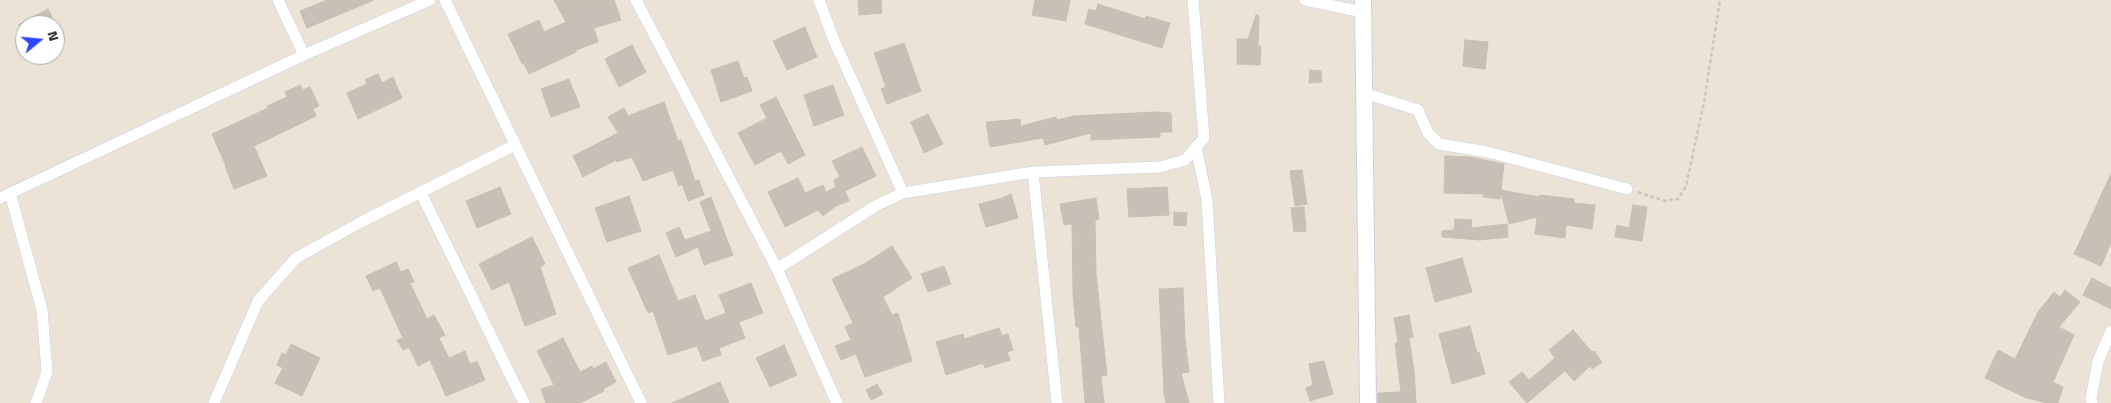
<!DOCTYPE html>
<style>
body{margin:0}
#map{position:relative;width:2111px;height:403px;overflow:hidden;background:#ebe4d6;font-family:"Titillium Web",sans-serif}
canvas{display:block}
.north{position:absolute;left:15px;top:15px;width:50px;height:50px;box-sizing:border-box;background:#fff;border:1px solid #a9a9a9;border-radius:50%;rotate:73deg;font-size:14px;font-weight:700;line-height:20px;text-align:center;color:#272727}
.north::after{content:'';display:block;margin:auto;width:18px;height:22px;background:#2f46ff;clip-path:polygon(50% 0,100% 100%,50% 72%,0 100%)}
</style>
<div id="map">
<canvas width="2111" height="403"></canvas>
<div class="north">N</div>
</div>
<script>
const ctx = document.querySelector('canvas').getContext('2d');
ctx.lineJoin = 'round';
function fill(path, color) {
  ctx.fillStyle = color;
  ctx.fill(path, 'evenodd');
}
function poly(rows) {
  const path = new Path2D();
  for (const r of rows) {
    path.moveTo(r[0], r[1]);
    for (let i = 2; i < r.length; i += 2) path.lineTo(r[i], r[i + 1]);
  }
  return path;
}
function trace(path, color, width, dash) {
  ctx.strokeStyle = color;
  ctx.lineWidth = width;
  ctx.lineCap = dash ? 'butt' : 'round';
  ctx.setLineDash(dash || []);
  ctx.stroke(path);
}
const building = poly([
 [327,0,374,0,307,28,300,11,327,0],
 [554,0,614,0,621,20,594,28,598,42,576,50,576,52,529,74,524,63,522,64,508,34,539,20,544,32,566,22,554,0],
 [858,0,881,0,882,13,859,15,858,0],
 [1035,0,1070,0,1066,21,1032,15,1035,0],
 [1098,4,1145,19,1146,16,1170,23,1162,48,1085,24,1089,9,1096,11,1098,4],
 [48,9,56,25,18,25,48,9],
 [1256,15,1259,16,1258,46,1261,46,1260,65,1237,64,1237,39,1248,39,1256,15],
 [805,27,817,57,787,70,773,41,805,27],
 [1465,40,1488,42,1485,69,1463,66,1465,40],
 [904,43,921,91,887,104,881,89,886,87,874,53,904,43],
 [632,45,646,72,619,87,605,59,632,45],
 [738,61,744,78,747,77,752,91,721,102,711,70,738,61],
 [1310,70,1321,71,1322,82,1309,83,1310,70],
 [378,74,382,83,393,77,402,98,358,119,347,93,367,84,365,80,378,74],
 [569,79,580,107,551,117,541,89,569,79],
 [300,85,303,90,310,87,319,106,313,109,316,116,254,146,267,176,234,189,225,166,226,166,212,134,268,108,267,106,287,97,285,92,300,85],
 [833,85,844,115,814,126,804,95,833,85],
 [776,97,805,155,788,164,781,151,755,165,738,133,767,118,760,105,776,97],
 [664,102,678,141,681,140,695,181,699,180,704,195,688,201,682,184,679,186,673,170,643,181,632,157,617,162,616,160,583,177,573,156,618,133,608,117,624,108,628,116,664,102],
 [1155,112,1171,113,1172,132,1160,132,1160,137,1091,140,1091,133,1045,145,1043,138,990,147,986,122,1020,119,1021,126,1056,117,1057,120,1073,116,1155,112],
 [928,114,943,144,924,153,911,122,928,114],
 [862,147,876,176,845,191,849,201,836,206,823,216,818,210,785,227,768,192,798,178,805,193,823,185,826,192,836,187,834,180,840,177,832,161,862,147],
 [1445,156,1470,157,1504,164,1501,190,1539,197,1540,195,1574,199,1574,203,1595,205,1592,229,1566,225,1565,238,1535,234,1537,217,1509,224,1501,192,1500,199,1483,197,1484,194,1444,193,1445,156],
 [1302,170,1307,204,1295,206,1290,171,1302,170],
 [2111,174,2111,243,2101,266,2074,254,2111,174],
 [500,187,511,214,477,228,466,201,500,187],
 [1167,187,1169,215,1129,217,1127,189,1167,187],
 [1011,194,1018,218,986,227,979,204,999,199,1011,194],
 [629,196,641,231,607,242,595,208,629,196],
 [711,197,733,255,704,265,698,247,676,257,666,233,679,227,685,240,711,231,700,202,711,197],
 [1096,198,1099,219,1095,220,1096,274,1107,375,1101,376,1104,403,1085,403,1079,327,1076,327,1073,295,1072,224,1064,225,1060,204,1096,198],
 [1633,205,1647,207,1642,241,1615,237,1617,225,1629,228,1633,205],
 [1304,207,1306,231,1294,232,1291,208,1304,207],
 [1174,212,1187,213,1186,226,1174,225,1174,212],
 [1455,219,1472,220,1471,228,1507,224,1508,237,1480,240,1442,237,1442,231,1454,230,1455,219],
 [532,237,545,264,540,267,556,314,525,326,509,282,492,290,479,264,532,237],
 [892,246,912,278,883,297,892,315,898,313,912,361,865,377,856,354,841,360,835,346,851,340,845,327,853,323,832,279,864,264,892,246],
 [659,255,678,301,695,295,705,321,726,313,719,295,751,283,763,313,739,322,745,338,719,348,721,355,703,361,697,346,668,355,653,311,648,313,628,268,659,255],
 [1462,258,1472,292,1435,302,1426,268,1462,258],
 [396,262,401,272,408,269,414,282,410,283,427,319,434,315,445,335,439,338,449,358,465,351,470,364,477,361,485,380,446,396,430,360,418,366,409,347,403,350,397,340,403,338,380,288,373,291,366,276,396,262],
 [944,266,951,284,928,292,921,274,944,266],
 [2092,278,2111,288,2111,309,2083,295,2092,278],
 [1183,288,1185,339,1189,372,1181,373,1189,403,1166,403,1164,393,1159,289,1183,288],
 [2065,290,2080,302,2059,327,2074,335,2053,382,2063,387,2058,403,2046,403,2024,397,1985,378,1998,350,2015,359,2038,312,2054,292,2060,297,2065,290],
 [1409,315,1413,337,1409,338,1414,371,1416,403,1378,403,1378,393,1401,392,1395,343,1398,342,1394,318,1409,315],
 [1470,326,1477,353,1479,352,1485,374,1452,384,1439,334,1470,326],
 [999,328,1002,336,1008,334,1013,350,1007,352,1010,360,985,368,983,363,946,375,936,342,963,334,964,339,999,328],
 [1573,330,1592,352,1594,351,1602,362,1592,369,1590,366,1574,381,1565,371,1527,403,1509,382,1522,372,1529,380,1555,358,1549,350,1573,330],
 [563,338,580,372,592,366,593,369,606,362,616,382,603,389,604,391,580,403,546,403,541,389,554,385,537,351,563,338],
 [291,344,320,358,302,396,275,383,283,368,277,365,282,353,286,355,291,344],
 [784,345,797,375,770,387,756,358,784,345],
 [1324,361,1333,394,1310,401,1306,388,1313,385,1309,364,1324,361],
 [720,382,729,403,672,403,720,382],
 [877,384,883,394,871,400,866,390,877,384]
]);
const path = poly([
 [1638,192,1665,201,1678,199,1686,186,1704,102,1720,0]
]);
const minor = poly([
 [278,0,304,55],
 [445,0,641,403],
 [636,0,777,269,837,403],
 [819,0,833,38,903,193],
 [1305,0,1363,12],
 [1364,93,1418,110,1428,133,1439,144,1488,152,1627,189],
 [1196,147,1207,200,1219,403],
 [1033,172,1057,403],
 [10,193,42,310,47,372,36,403],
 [421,193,524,403],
 [0,198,304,55,430,0],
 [777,269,877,205,903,193,1033,172,1160,167,1185,160,1204,138,1193,0],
 [214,403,258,301,296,258,361,222,515,145],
 [2092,403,2091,399,2098,361,2111,331]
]);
const secondary = poly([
 [1363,0,1368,403]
]);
fill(building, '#c6c0b6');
trace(building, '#c6c0b0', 1);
trace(minor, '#cccee1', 12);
trace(secondary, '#cccee1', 18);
trace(path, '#c7c7c7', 2.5, [4, 2.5]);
trace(minor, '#fff', 11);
trace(secondary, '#fff', 16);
</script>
